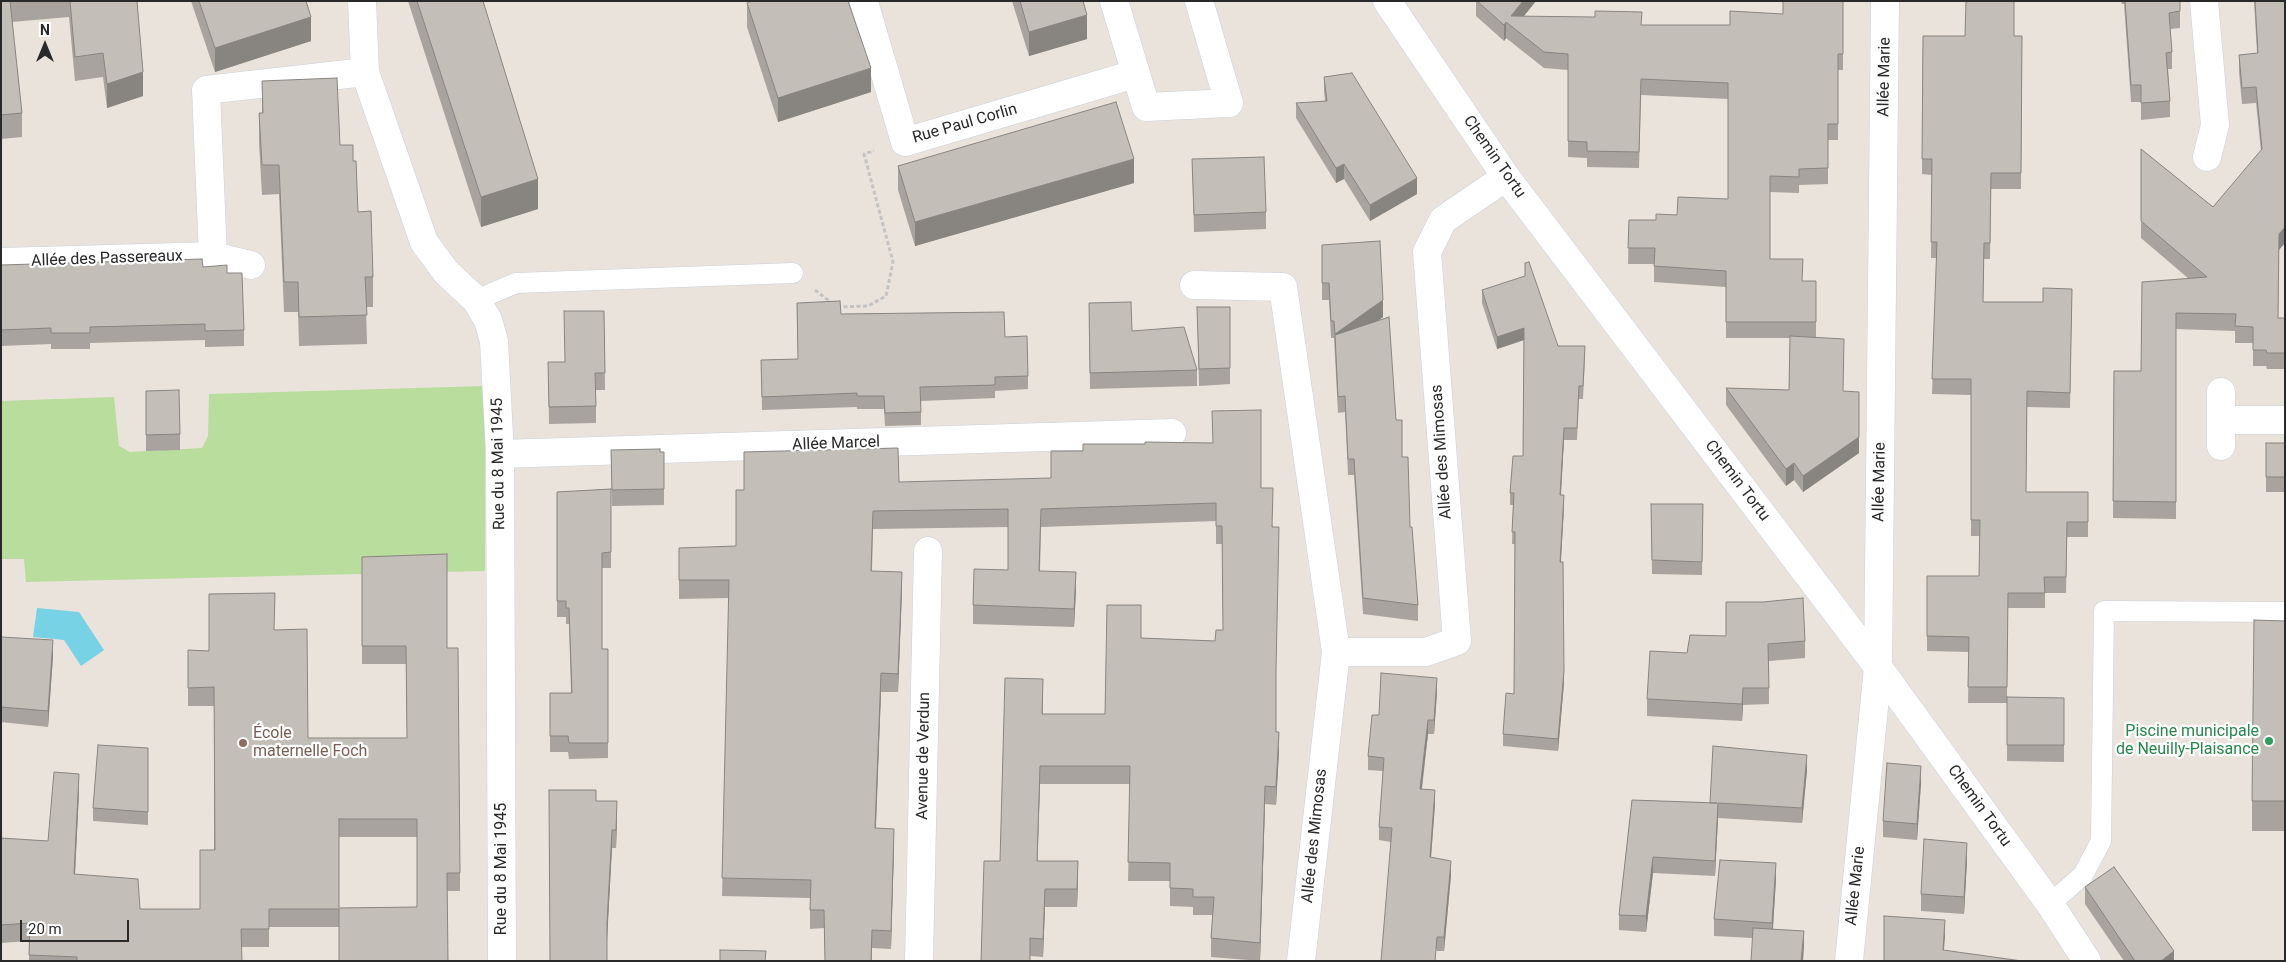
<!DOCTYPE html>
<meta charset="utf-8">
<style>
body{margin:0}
#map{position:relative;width:2286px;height:962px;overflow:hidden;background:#eae3dc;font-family:Roboto,sans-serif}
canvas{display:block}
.frame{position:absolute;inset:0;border:2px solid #292929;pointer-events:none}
.north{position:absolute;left:20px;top:20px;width:50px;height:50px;-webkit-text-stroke:4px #fff;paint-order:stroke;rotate:0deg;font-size:14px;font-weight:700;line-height:20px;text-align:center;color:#292929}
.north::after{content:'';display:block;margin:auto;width:18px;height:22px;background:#292929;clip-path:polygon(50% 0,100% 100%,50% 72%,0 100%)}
.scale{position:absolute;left:20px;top:920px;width:109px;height:22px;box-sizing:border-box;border:2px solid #292929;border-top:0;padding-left:6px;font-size:15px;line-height:18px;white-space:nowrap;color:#292929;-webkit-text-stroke:4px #fff;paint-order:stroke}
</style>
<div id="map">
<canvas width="2286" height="962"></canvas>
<div class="frame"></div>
<div class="north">N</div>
<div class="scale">20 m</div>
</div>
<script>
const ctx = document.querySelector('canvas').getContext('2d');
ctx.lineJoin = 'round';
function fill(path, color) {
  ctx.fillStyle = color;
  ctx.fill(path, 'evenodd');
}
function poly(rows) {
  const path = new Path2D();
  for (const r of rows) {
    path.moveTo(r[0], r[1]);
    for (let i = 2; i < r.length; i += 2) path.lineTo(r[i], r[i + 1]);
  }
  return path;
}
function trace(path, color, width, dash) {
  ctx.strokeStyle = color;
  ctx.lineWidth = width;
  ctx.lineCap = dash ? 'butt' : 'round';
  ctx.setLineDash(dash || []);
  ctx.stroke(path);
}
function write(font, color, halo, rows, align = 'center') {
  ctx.font = font + ' Roboto,sans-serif';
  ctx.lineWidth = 4.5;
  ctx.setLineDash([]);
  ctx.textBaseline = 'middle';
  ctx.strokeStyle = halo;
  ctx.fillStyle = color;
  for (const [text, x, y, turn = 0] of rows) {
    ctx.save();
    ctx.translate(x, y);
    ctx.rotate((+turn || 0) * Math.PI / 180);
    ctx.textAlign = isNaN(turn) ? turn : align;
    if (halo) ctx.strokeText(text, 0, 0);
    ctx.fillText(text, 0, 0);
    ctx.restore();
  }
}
const green = poly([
 [485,386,485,571,26,582,24,559,1,559,1,401,114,397,119,446,130,452,202,448,208,436,209,394]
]);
const water = poly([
 [37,608,79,612,104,650,81,666,64,640,33,637]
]);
const path = poly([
 [815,290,832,303],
 [837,307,868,306,886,296,893,262,864,154,874,151]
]);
const lane = poly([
 [476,300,516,283,793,273],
 [2050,904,2083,875,2101,841,2104,611,2285,612]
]);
const street = poly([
 [362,1,365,72,424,242,446,272,476,300,488,320,494,341,500,454,502,961],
 [1114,1,1146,107,1229,103,1199,1],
 [2204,1,2215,125,2207,157],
 [864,2,905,142,1135,74],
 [213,256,206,90,365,72],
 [1,262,213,256,251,265],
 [1194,285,1283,287,1336,652,1426,652,1457,641,1427,252,1443,220,1506,177],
 [2221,392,2221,446],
 [2221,420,2285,420],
 [500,454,1172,433],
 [919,961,928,551],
 [1301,961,1336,652],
 [1849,961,1878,667,1885,1]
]);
const secondary = poly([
 [1387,1,1506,177,1878,667,2050,904,2087,961]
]);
const wall = poly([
 [1,1,164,1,137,2,143,96,107,108,103,77,75,81,69,17,12,22,22,113,22,137,1,139],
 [191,1,306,1,311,41,215,72],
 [408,1,483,1,538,209,481,227],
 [1012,1,1083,1,1087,39,1029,56],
 [1476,1,1536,1,1524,16,1642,25,1730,25,1843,1,1843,70,1838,70,1838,140,1828,140,1828,184,1799,185,1799,193,1770,192,1770,259,1803,281,1816,281,1816,338,1843,391,1859,453,1803,492,1794,480,1786,486,1726,405,1726,388,1789,390,1790,338,1726,338,1726,287,1654,282,1654,264,1628,264,1629,220,1656,220,1677,215,1728,199,1728,99,1641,95,1639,168,1587,167,1587,158,1568,157,1568,70,1544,68,1506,38,1504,41,1476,16],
 [2121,1,2180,1,2180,28,2170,29,2172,52,2172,69,2168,69,2170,101,2170,117,2141,120,2141,102,2131,102,2124,4,2122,4],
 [2254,1,2285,1,2279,250,2278,318,2285,318,2285,369,2267,369,2266,366,2253,366,2253,343,2235,343,2235,331,2176,329,2176,519,2113,518,2114,371,2141,371,2189,279,2141,238,2141,149,2213,207,2261,151,2256,103,2242,104,2239,72,2239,55,2257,53],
 [747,3,871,92,778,122,747,27],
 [1923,36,2022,36,2021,189,1991,189,1990,259,1984,259,1983,302,2043,302,2072,289,2070,408,2027,407,2026,492,2088,492,2088,537,2067,537,2066,593,2045,593,2045,608,2008,608,2007,697,2064,698,2064,762,2007,761,2007,703,1968,703,1969,652,1927,651,1927,576,1979,576,1980,536,1971,536,1971,395,1932,394,1937,258,1931,258,1932,175,1922,174],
 [1324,77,1417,194,1370,221,1344,179,1336,183,1296,118,1296,103,1325,101,1324,92],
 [262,81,340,145,353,161,358,212,373,277,373,307,366,307,367,344,299,346,298,312,284,312,279,194,262,195,259,143,259,113,262,113],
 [1192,159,1266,212,1266,229,1194,232],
 [898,166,1134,183,915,246,898,190],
 [1322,245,1383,317,1378,321,1402,457,1418,605,1418,621,1363,614,1354,475,1348,475,1345,412,1338,413,1334,338,1331,338,1329,300,1322,300],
 [1,265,203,267,227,273,244,330,244,346,205,347,205,340,90,343,90,349,51,349,51,344,1,346],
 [1482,290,1558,346,1585,358,1583,399,1579,399,1577,440,1564,440,1561,495,1564,507,1561,562,1564,683,1558,751,1503,746,1503,734,1514,694,1515,544,1512,544,1513,505,1510,505,1510,493,1523,456,1524,340,1497,349,1482,303],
 [797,303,841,314,1005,337,1028,376,1028,389,995,391,995,398,921,401,921,425,885,426,884,409,857,409,857,407,762,410,761,360,798,359],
 [1089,303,1132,331,1197,370,1197,386,1090,389],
 [1197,307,1230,307,1230,384,1199,386],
 [604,311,605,390,596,390,596,423,549,424,548,362,565,362],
 [146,391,180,434,180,450,146,451],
 [2266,443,2285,443,2285,492,2266,492],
 [611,450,664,452,664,505,612,506],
 [899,482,1261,488,1273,527,1276,732,1279,751,1276,805,1265,804,1260,961,1211,957,1211,938,1213,915,1193,915,1193,907,1170,906,1170,881,1128,881,1130,784,1040,784,1037,861,1078,879,1077,907,1045,907,1043,957,1030,956,1000,861,1043,697,1043,714,1105,714,1141,638,1215,641,1223,630,1222,544,1216,544,1216,521,1041,527,1040,571,1076,590,1074,627,973,624,973,605,1008,570,1008,527,873,529,872,571,902,590,898,692,881,692,876,828,894,847,891,949,872,948,872,961,825,961,824,928,810,929,810,898,722,896,729,598,679,599,679,580,736,546],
 [611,489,611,568,602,568,602,649,608,649,608,758,569,759,568,752,550,752,550,693,571,693,569,624,566,624,566,617,557,617,557,492],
 [1651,504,1703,504,1702,575,1652,574],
 [362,557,447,648,460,873,460,891,447,891,448,961,339,927,269,927,269,947,241,947,242,961,29,961,29,941,1,943,1,838,48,841,79,792,75,875,140,909,200,909,214,850,214,706,188,706,188,650,209,651,274,630,308,738,407,738,406,664,362,664],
 [339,837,417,837,417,907,339,908],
 [2285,621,2285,831,2252,831,2252,801],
 [1690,635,1805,641,1805,658,1769,661,1769,704,1743,705,1742,721,1647,716,1647,699,1687,653],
 [1,637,53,656,48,727,1,722],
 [1437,692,1434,734,1428,734,1422,789,1435,804,1431,857,1451,875,1444,951,1437,951,1391,842,1379,840,1379,827,1383,771,1368,770,1368,756],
 [148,748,148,825,93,821,93,808],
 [1807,770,1802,823,1718,818,1715,876,1653,873,1646,932,1619,930,1619,915,1632,800,1710,803],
 [1921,783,1917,840,1883,837,1883,821],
 [596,801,617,819,616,848,612,848,607,938],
 [1967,860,1964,914,1921,911,1921,894],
 [1776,879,1773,929,1804,947,1752,938,1714,936,1714,919],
 [2085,887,2174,961,2124,961,2085,904]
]);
const shadedWall = poly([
 [1523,1,1536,1,1514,28,1511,16],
 [1087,15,1087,39,1029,56,1029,32],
 [311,17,311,41,215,72,215,48],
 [1506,22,1506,38,1504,41,1504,25],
 [871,68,871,92,778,122,778,98],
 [143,72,143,96,107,108,107,84],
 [1134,159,1134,183,915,246,915,222],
 [1344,164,1344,179,1336,183,1336,168],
 [1417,178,1417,194,1370,221,1370,205],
 [538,179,538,209,481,227,481,197],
 [2285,227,2285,243,2279,250,2279,234],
 [1383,300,1383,317,1336,350,1335,335,1335,351,1335,334],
 [1524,328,1524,340,1497,349,1497,337],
 [1564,428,1564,440,1560,507,1560,495],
 [1859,437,1859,453,1803,492,1803,476],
 [1794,463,1794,480,1786,486,1786,469],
 [1564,495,1564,507,1560,574,1560,562],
 [902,572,902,590,898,692,898,674],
 [1076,572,1076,590,1074,627,1074,609],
 [53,640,53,656,48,727,48,711],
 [1564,671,1564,683,1558,751,1558,739],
 [881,673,881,692,875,846,875,828],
 [1437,678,1437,692,1434,734,1434,720],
 [1743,688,1743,705,1742,721,1742,704],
 [1428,720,1428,734,1420,802,1420,789],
 [1279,732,1279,751,1276,805,1276,787],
 [1807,755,1807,770,1802,823,1802,808],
 [1040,766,1040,784,1037,879,1037,861],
 [1921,766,1921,783,1917,840,1917,824],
 [79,774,79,792,74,893,74,874],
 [1265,786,1265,804,1260,961,1260,943],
 [1435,790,1435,804,1430,871,1430,857],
 [617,801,617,819,616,848,616,830],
 [1718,803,1718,818,1715,876,1715,861],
 [894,829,894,847,891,949,891,931],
 [612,830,612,848,607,941,607,923],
 [1967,843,1967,860,1964,914,1964,897],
 [1653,857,1653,873,1646,932,1646,916],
 [1078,861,1078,879,1077,907,1077,889],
 [1451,861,1451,875,1444,951,1444,937],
 [1776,863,1776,879,1772,940,1772,923],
 [1045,889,1045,907,1043,957,1043,939],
 [1945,920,1945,937,1943,961,1943,950],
 [1804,931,1804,947,1803,961,1801,961],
 [2174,951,2174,961,2161,961]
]);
const building = poly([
 [1,1,10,1,22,113,1,115,1,1],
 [70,1,137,1,143,72,107,84,103,53,75,57,70,1],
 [199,1,306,1,311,17,215,48,199,1],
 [417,1,483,1,538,179,481,197,417,1],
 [751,1,848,1,871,68,778,98,747,3,751,1],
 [1020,1,1083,1,1087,15,1029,32,1020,1],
 [1477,1,1523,1,1511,16,1595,17,1595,11,1642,12,1641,25,1730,25,1730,11,1783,14,1783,1,1843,1,1843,54,1838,54,1838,124,1828,124,1828,168,1799,169,1799,177,1770,176,1770,259,1803,259,1802,281,1816,281,1816,322,1726,322,1726,271,1654,266,1655,248,1628,248,1629,220,1656,220,1656,214,1677,215,1678,197,1728,199,1728,83,1641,79,1639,152,1587,151,1587,142,1568,141,1568,54,1544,52,1506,22,1504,25,1477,1],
 [1966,1,2014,1,2014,36,2022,36,2021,173,1991,173,1990,243,1984,243,1983,302,2043,302,2043,288,2072,289,2070,393,2027,391,2026,492,2088,492,2088,522,2067,522,2066,577,2044,577,2045,593,2008,593,2007,687,1968,687,1969,637,1927,636,1927,576,1979,576,1980,520,1971,520,1971,379,1932,379,1937,242,1931,242,1932,159,1922,159,1923,36,1965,36,1966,1],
 [2125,1,2180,1,2180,11,2169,13,2172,52,2166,53,2170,101,2141,103,2141,85,2131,85,2125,1],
 [2255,1,2285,1,2285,227,2279,234,2278,318,2285,318,2285,353,2267,353,2266,350,2253,350,2253,327,2235,326,2236,314,2176,313,2176,502,2113,501,2114,371,2141,371,2142,282,2207,277,2141,221,2141,149,2213,207,2262,149,2256,87,2242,88,2239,55,2258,53,2255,1],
 [1352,73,1417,178,1370,205,1344,164,1336,168,1296,103,1327,101,1324,77,1352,73],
 [337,78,340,145,353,145,353,161,356,161,358,212,371,211,373,277,365,277,367,315,299,317,298,282,284,282,279,165,262,165,259,113,263,113,262,81,337,78],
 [1116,102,1134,159,915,222,898,166,1116,102],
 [1264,157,1266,212,1194,215,1192,159,1264,157],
 [1380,241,1383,300,1335,334,1334,321,1331,321,1329,283,1322,283,1322,245,1380,241],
 [202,259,203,267,227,265,227,273,242,273,244,330,205,331,205,324,90,327,90,333,51,333,51,328,1,330,1,265,202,259],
 [1529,262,1558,346,1585,346,1583,386,1579,386,1577,428,1564,428,1560,495,1564,495,1560,562,1563,562,1564,671,1558,739,1503,734,1506,693,1514,694,1515,532,1512,532,1514,493,1510,493,1513,456,1523,456,1524,328,1497,337,1482,290,1525,276,1525,263,1529,262],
 [840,301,841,314,1004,312,1005,337,1027,336,1028,376,995,377,995,385,920,387,921,412,885,413,884,396,857,396,857,393,762,397,761,360,798,359,797,303,840,301],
 [1131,302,1132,331,1184,327,1197,370,1090,373,1089,303,1131,302],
 [1197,307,1230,307,1230,368,1199,369,1197,307],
 [564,311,604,311,605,373,595,373,596,406,549,407,548,362,565,362,564,311],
 [1389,317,1396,420,1402,420,1402,457,1408,457,1410,527,1412,527,1418,605,1363,598,1354,459,1348,459,1345,396,1338,397,1335,335,1389,317],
 [1790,336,1844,339,1843,391,1859,392,1859,437,1803,476,1794,463,1786,469,1726,388,1789,390,1790,336],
 [179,390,180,434,146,435,146,391,179,390],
 [1261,410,1261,488,1273,488,1272,527,1279,527,1276,670,1276,732,1279,732,1276,787,1265,786,1260,943,1211,938,1214,897,1193,897,1193,889,1170,888,1170,863,1128,862,1130,766,1040,766,1037,861,1078,861,1077,889,1045,889,1043,939,1030,938,1030,961,981,961,984,861,1000,861,1005,678,1043,679,1042,714,1105,714,1107,605,1141,605,1141,638,1215,641,1216,630,1223,630,1222,526,1216,526,1216,503,1041,509,1039,571,1076,572,1074,609,973,605,974,569,1008,570,1008,509,873,511,871,571,902,572,898,674,881,673,875,828,894,829,891,931,872,930,871,961,825,961,824,910,810,910,811,880,722,878,729,580,679,580,679,548,736,546,736,490,744,490,744,452,898,448,899,482,1051,478,1051,451,1083,451,1083,444,1145,444,1145,442,1213,443,1212,411,1261,410],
 [2266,443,2285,443,2285,477,2266,477,2266,443],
 [660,449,660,452,664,452,664,489,612,490,611,450,660,449],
 [611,489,611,552,602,553,602,649,608,649,608,743,569,743,568,736,550,736,550,693,572,693,569,608,566,608,566,601,557,601,557,492,611,489],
 [1651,504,1703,504,1702,562,1652,560,1651,504],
 [447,554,447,648,458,648,460,873,447,873,448,961,339,961,339,909,269,909,269,929,241,929,242,961,77,961,77,957,29,955,30,923,1,925,1,838,48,841,54,772,79,774,74,874,138,879,140,909,200,909,200,850,215,850,214,687,188,688,188,650,209,651,209,594,275,593,274,630,307,629,308,738,407,738,406,646,362,646,362,557,447,554],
 [339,819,417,819,417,907,339,908,339,819],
 [1803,598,1805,641,1768,644,1769,688,1743,688,1742,704,1647,699,1650,651,1687,653,1690,635,1726,636,1726,602,1763,602,1803,598],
 [2254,620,2285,621,2285,801,2252,801,2254,620],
 [1,637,53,640,48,711,1,707,1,637],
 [1381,673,1437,678,1434,720,1428,720,1420,789,1435,790,1430,857,1451,861,1444,937,1437,937,1435,961,1381,961,1392,828,1379,827,1384,758,1368,756,1372,715,1379,715,1381,673],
 [2007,697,2064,698,2064,745,2007,745,2007,697],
 [98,745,148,748,148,812,93,808,98,745],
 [1713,746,1807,755,1802,808,1718,803,1715,861,1653,857,1646,916,1619,915,1632,800,1717,803,1710,803,1713,746],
 [1887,763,1921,766,1917,824,1883,821,1887,763],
 [549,790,596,790,596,801,617,801,616,830,612,830,607,923,607,961,550,961,549,790],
 [1924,839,1967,843,1964,897,1921,894,1924,839],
 [1720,860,1776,863,1772,923,1714,919,1720,860],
 [2114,867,2174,951,2161,961,2135,961,2085,887,2114,867],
 [1884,916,1945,920,1943,950,2022,961,1884,961,1884,916],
 [1753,928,1804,931,1801,961,1751,961,1753,928],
 [720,950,766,951,765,961,720,961,720,950]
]);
const markers = [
 [2269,741,5,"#2e9e5b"],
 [243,743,5,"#8d6e63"]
];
const streetNames = [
 ["Allée Marie",1885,77,-89],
 ["Rue Paul Corlin",965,124,-16],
 ["Chemin Tortu",1494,157,55],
 ["Allée des Passereaux",107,259,-2],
 ["Allée Marcel",836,444,-2],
 ["Allée des Mimosas",1442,452,-94],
 ["Rue du 8 Mai 1945",499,464,-91],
 ["Chemin Tortu",1737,481,53],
 ["Allée Marie",1880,482,-89],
 ["Avenue de Verdun",924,756,-89],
 ["Chemin Tortu",1979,806,54],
 ["Allée des Mimosas",1315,836,-84],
 ["Rue du 8 Mai 1945",502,869,-90],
 ["Allée Marie",1856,886,-84]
];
const leisureNames = [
 ["Piscine municipale",2259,732],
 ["de Neuilly-Plaisance",2259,750]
];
const educationNames = [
 ["École",253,734],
 ["maternelle Foch",253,752]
];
fill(green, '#b8dd9c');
fill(water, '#77d2e5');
trace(lane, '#cacfda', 21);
trace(street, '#cacfda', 29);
trace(secondary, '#cacfda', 29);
trace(path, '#c3c3c3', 3, [4, 2.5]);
trace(lane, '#fff', 20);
trace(street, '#fff', 28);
trace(secondary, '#fff', 28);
fill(wall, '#a8a39e');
fill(shadedWall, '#888581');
fill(building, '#c3beb8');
trace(building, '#888581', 1);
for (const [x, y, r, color] of markers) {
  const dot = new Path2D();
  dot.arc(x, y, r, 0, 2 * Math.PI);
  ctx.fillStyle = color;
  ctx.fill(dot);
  trace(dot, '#fff', 2);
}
write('16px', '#292929', '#fff', streetNames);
write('16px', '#27864d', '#fff', leisureNames, 'right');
write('16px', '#785e54', '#fff', educationNames, 'left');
</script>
